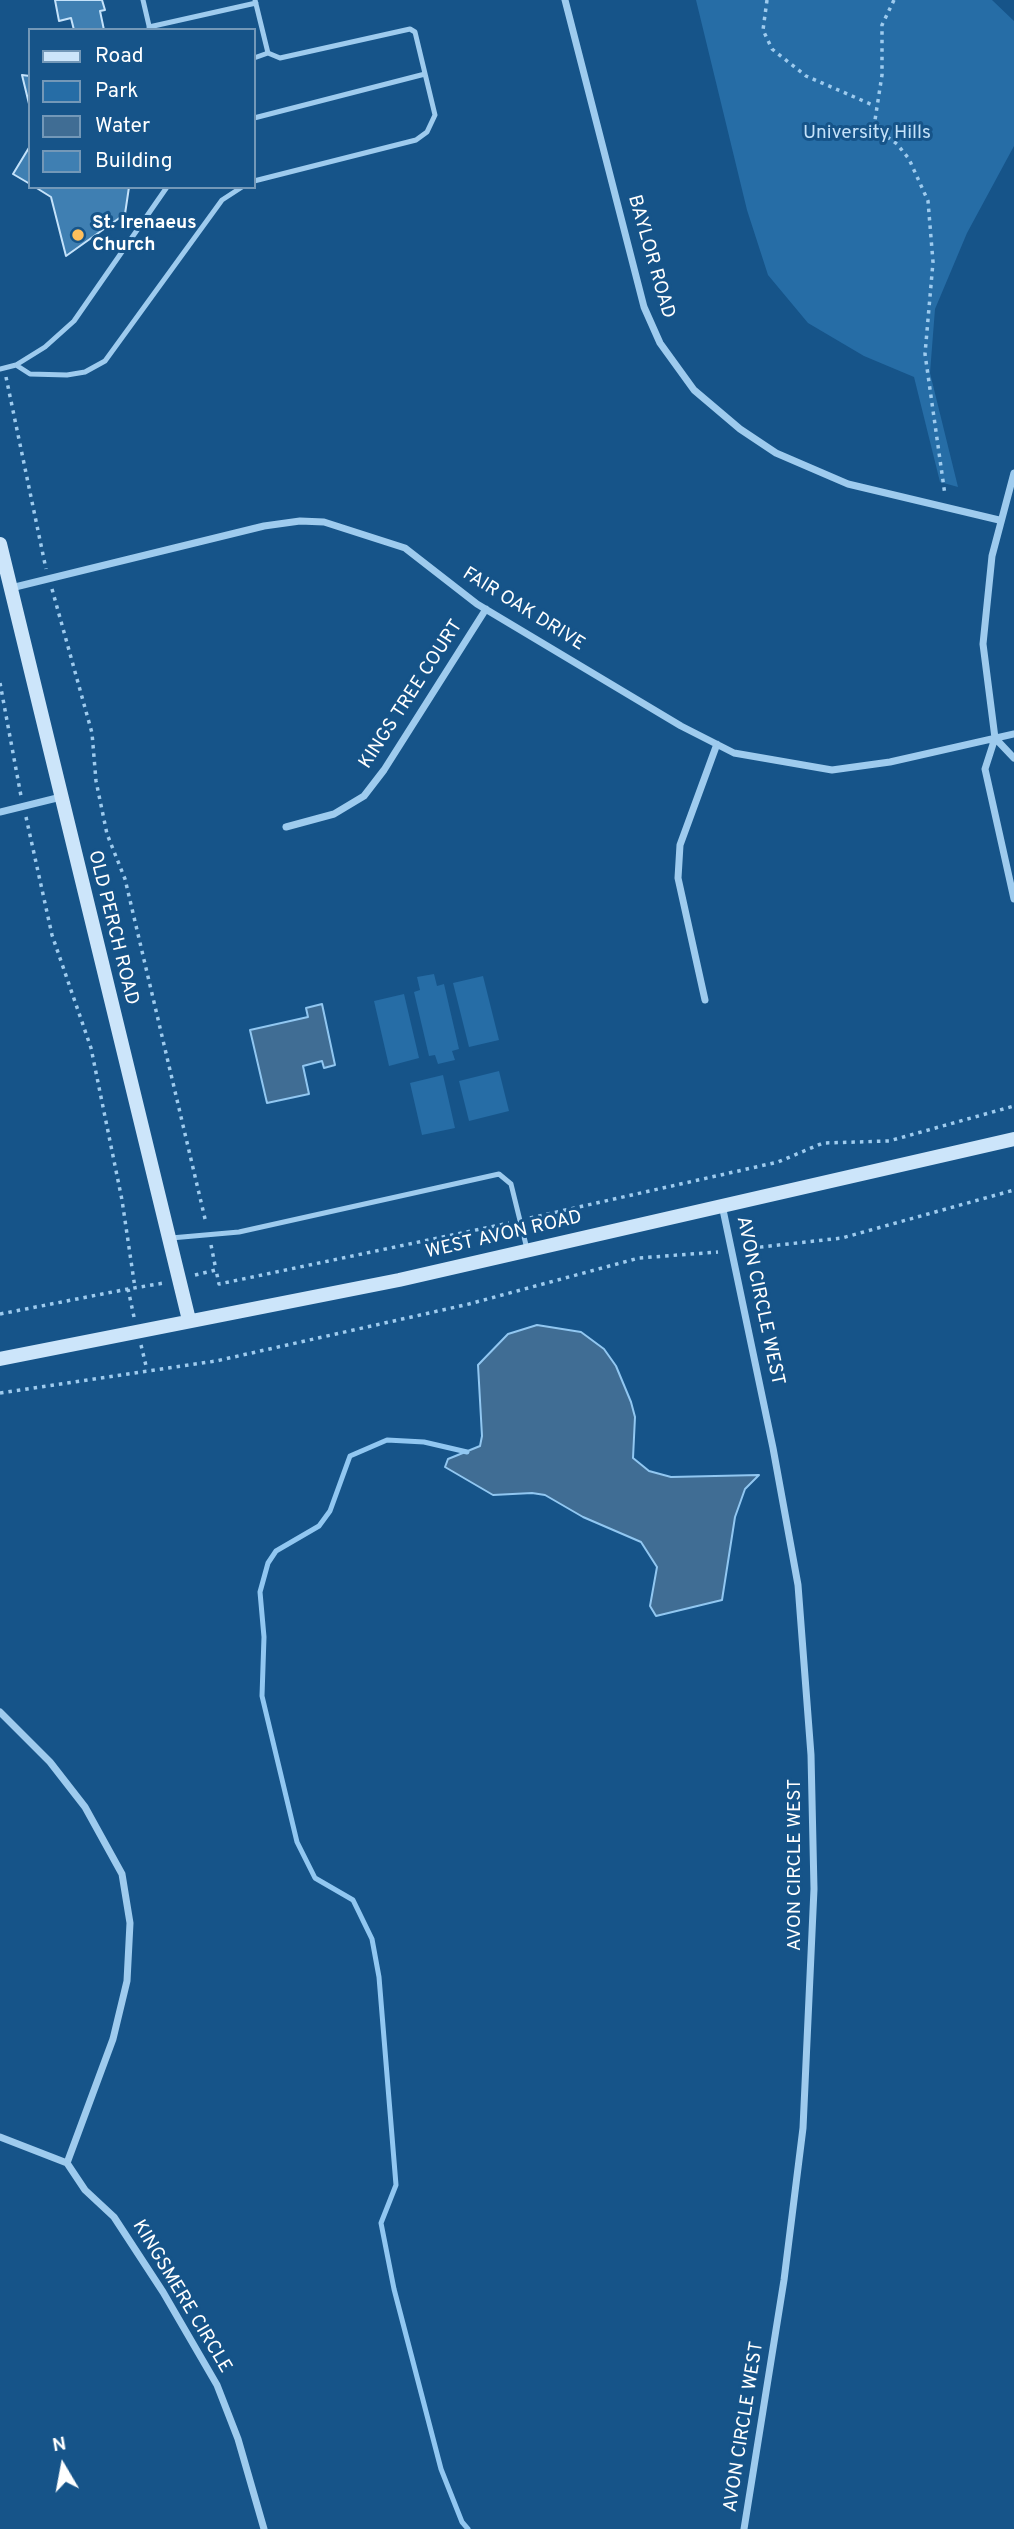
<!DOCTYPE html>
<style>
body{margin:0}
#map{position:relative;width:1014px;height:2529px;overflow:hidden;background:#165489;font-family:Overpass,sans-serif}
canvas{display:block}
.legend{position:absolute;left:28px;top:28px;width:228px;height:161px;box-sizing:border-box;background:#165489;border:2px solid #7398b8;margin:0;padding:9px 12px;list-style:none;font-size:21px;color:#fff}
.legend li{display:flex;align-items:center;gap:14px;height:35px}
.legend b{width:35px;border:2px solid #7398b8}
.north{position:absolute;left:28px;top:2431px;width:70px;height:70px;-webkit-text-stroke:5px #165489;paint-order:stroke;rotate:350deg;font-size:19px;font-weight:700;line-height:28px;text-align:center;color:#fff}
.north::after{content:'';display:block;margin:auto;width:24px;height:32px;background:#fff;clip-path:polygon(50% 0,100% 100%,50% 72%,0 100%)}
</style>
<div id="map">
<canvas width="1014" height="2529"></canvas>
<ul class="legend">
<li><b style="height:9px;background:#cce5fa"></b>Road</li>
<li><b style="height:19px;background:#266da6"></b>Park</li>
<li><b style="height:19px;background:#406d94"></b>Water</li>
<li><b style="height:19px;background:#3f7fb2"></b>Building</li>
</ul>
<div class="north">N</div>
</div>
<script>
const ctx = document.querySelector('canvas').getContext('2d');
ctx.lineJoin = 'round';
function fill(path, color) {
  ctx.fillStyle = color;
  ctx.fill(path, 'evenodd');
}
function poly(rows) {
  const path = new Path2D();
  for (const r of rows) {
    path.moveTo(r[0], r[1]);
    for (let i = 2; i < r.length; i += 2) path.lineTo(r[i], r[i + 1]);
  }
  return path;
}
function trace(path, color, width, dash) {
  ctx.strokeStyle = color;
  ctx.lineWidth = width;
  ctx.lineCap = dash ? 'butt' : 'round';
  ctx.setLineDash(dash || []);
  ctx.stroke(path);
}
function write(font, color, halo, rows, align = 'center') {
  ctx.font = font + ' Overpass,sans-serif';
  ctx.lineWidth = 6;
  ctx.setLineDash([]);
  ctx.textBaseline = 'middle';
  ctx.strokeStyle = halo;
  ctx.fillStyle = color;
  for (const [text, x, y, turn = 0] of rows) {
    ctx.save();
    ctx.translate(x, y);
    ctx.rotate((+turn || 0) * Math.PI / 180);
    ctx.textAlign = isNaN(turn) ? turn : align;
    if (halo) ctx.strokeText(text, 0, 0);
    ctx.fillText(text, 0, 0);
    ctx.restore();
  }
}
const green = poly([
 [696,0,992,0,1014,21,1014,146,967,233,935,309,930,373,958,487,940,482,914,377,864,356,808,323,768,275,747,210],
 [434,974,437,986,444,984,459,1049,452,1051,455,1060,438,1064,435,1055,429,1056,414,992,420,990,417,977],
 [483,976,499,1040,469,1047,453,983],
 [404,994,419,1058,389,1066,374,1001],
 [499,1071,509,1111,469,1121,459,1081],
 [443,1075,455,1128,422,1135,410,1083]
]);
const water = poly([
 [322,1004,335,1065,324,1068,322,1061,303,1066,309,1094,267,1103,250,1030,308,1017,306,1008,322,1004],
 [537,1325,581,1332,604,1349,616,1366,631,1402,635,1417,633,1458,649,1471,671,1477,759,1475,745,1489,735,1517,722,1600,656,1616,650,1606,657,1567,641,1542,583,1517,545,1495,532,1493,493,1495,445,1467,448,1459,480,1446,482,1436,478,1365,508,1334,537,1325]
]);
const stream = poly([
 [467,1452,424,1442,387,1440,350,1456,330,1511,319,1526,276,1551,268,1563,260,1592,264,1637,262,1696,297,1842,315,1878,353,1900,372,1939,379,1977,396,2185,381,2223,394,2289,441,2469,462,2522,468,2529]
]);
const building = poly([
 [55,0,102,0,105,10,100,11,104,30,74,30,71,18,59,21,55,0],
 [22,75,30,76,30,108,22,75],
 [30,146,30,184,13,174,30,146],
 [35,187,129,187,125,214,66,256,51,197,35,187]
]);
const path = poly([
 [767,0,763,30,772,49,806,76,875,106],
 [894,0,882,25,882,75,875,120,882,133,897,144,909,159,928,201,933,262,925,354,945,495],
 [6,377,46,569],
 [52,589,92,733,96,781,107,834,125,879,206,1223],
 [0,683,21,796],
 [26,817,52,935,91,1048,122,1200,135,1288],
 [530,1218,778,1162,823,1143,889,1141,1014,1106],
 [211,1245,216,1270],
 [743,1249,842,1238,1014,1190],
 [195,1275,216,1270,219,1284,509,1223],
 [0,1314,128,1289],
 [134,1317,128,1289,164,1283],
 [141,1345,147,1370],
 [0,1393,216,1361,469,1304,639,1258,718,1252]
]);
const lane = poly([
 [143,0,150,30],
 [149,27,256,3],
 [254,58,268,53],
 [254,118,425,74],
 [254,181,416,140,427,132,435,115,415,32,410,29,280,58,268,53,255,0],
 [16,365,45,347,74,321,167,187],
 [0,369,16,365,30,374,67,375,85,372,105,361,222,200,242,187],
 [171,1238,239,1232,499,1174,511,1184,527,1249]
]);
const street = poly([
 [565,0,644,307,660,343,694,390,740,429,776,453,848,484,999,520],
 [1014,473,992,556,983,644,995,738,985,769,1014,899],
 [11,588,264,526,300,521,324,522,405,548,477,604,681,726,734,753,832,770,890,762,1014,734],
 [995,738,1014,758],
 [0,812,61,797],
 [286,827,334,814,364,796,384,770,486,609],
 [705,1000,678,878,680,845,717,744],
 [722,1205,773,1448,798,1585,811,1755,814,1889,803,2128,784,2280,744,2529],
 [0,1712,50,1762,85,1807,122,1874,130,1923,127,1981,113,2039,67,2163],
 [0,2137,67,2163,85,2190,114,2217,163,2292,217,2385,238,2439,264,2529]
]);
const secondary = poly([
 [0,544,189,1320],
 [0,1359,399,1280,1014,1139]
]);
const markers = [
 [78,235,7,"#ffbf5c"]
];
const parkNames = [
 ["University Hills",867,134]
];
const poiNames = [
 ["St. Irenaeus",92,224],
 ["Church",92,246]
];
const streetNames = [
 ["BAYLOR ROAD",650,257,74],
 ["FAIR OAK DRIVE",523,610,32],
 ["KINGS TREE COURT",412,695,-57],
 ["OLD PERCH ROAD",112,928,76],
 ["WEST AVON ROAD",504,1236,-13],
 ["AVON CIRCLE WEST",759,1301,78],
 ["AVON CIRCLE WEST",796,1865,-90],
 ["KINGSMERE CIRCLE",181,2297,59],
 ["AVON CIRCLE WEST",745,2427,-81]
];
fill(green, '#266da6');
fill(water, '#406d94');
trace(water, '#91c7f1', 2);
trace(stream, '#91c7f1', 5);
fill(building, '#3f7fb2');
trace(building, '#c4e2fa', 2);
trace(path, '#9ecbee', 3.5, [3.5, 5]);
trace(lane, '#9ecbee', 5);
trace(street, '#9ecbee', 7);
trace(secondary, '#cce5fa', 14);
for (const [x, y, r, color] of markers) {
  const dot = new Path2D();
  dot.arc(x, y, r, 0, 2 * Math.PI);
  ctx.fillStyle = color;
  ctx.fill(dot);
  trace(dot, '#165489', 2.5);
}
write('19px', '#c4e2fa', '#165489', parkNames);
write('bold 19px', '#fff', '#165489', poiNames, 'left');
write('19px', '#fff', '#165489', streetNames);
</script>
